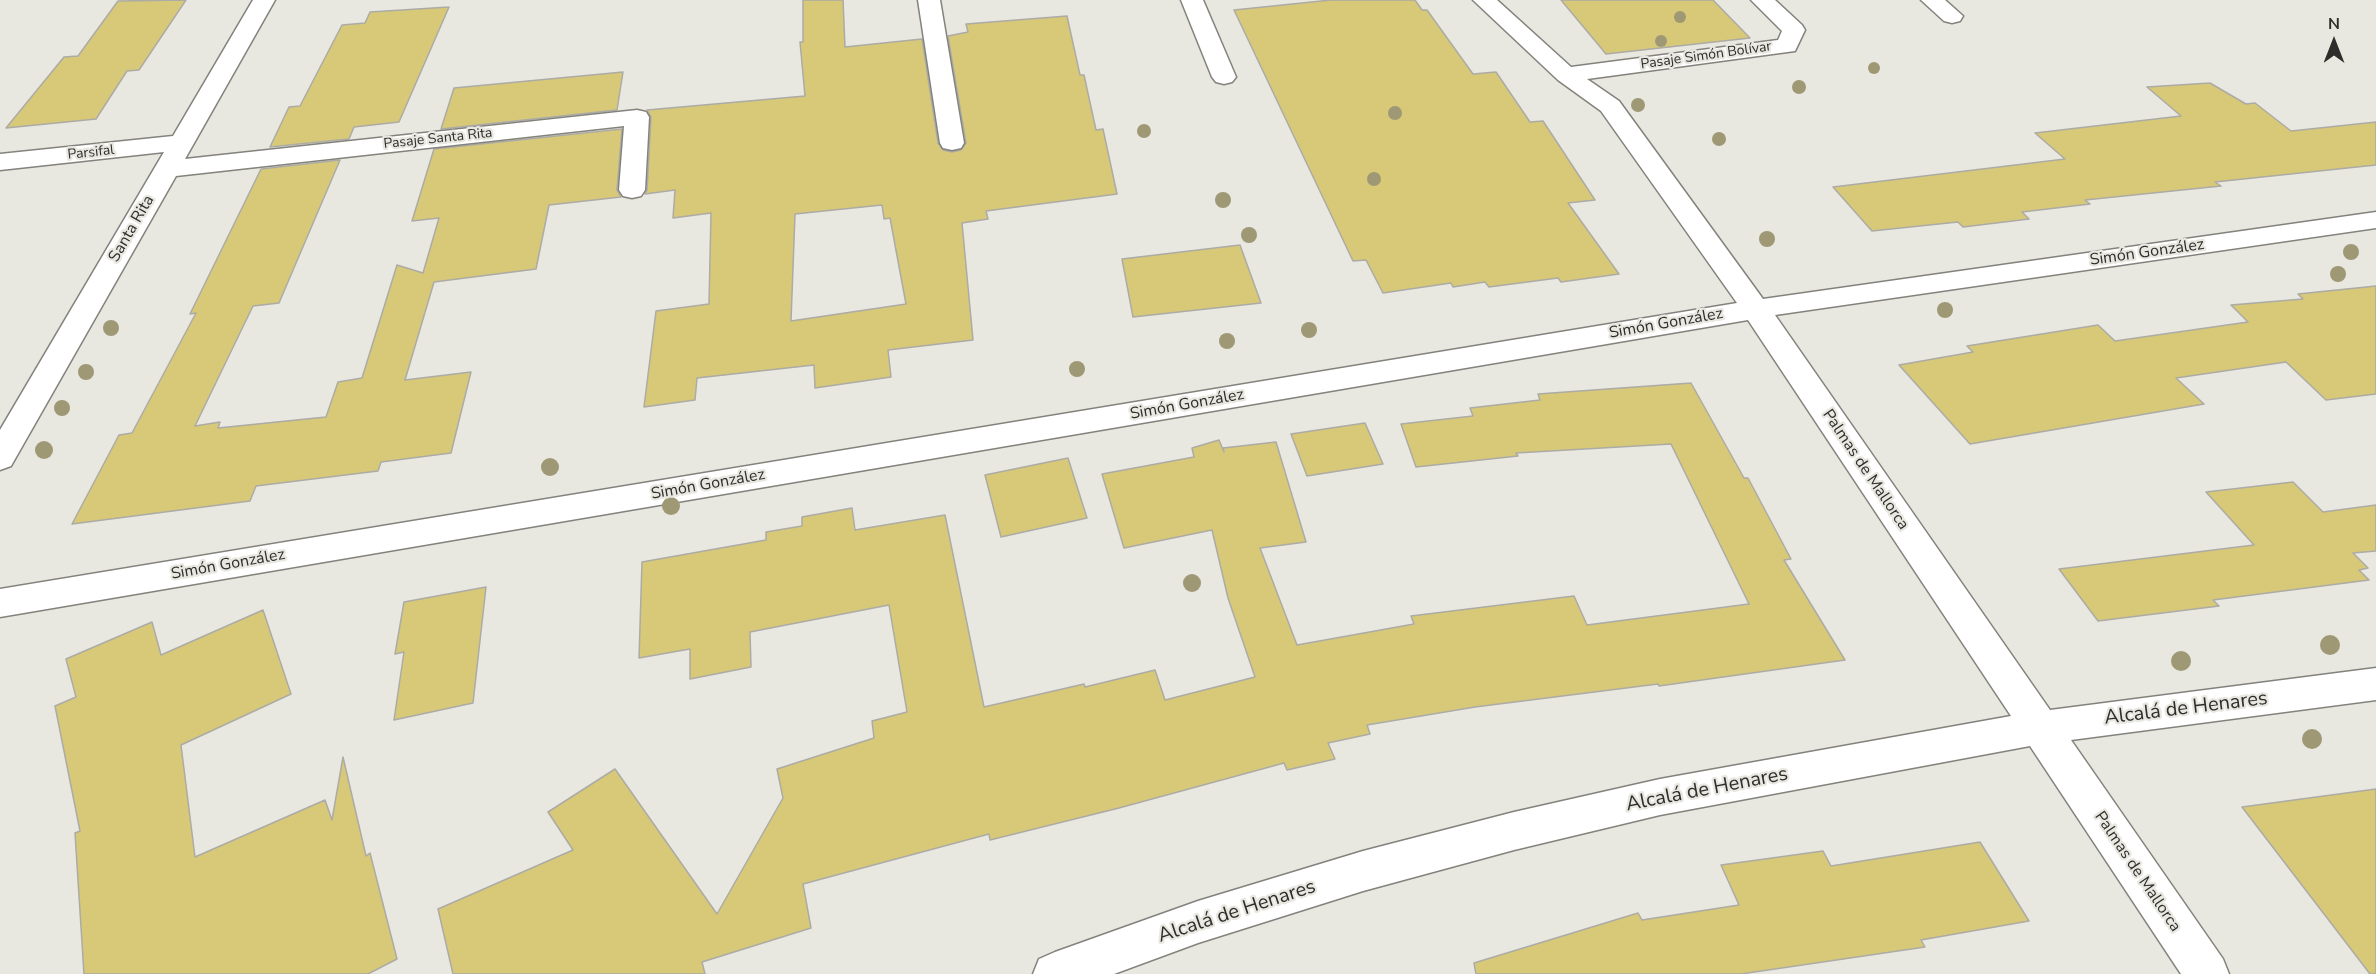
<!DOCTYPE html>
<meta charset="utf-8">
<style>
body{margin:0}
#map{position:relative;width:2376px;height:974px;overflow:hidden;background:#e8e7e0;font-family:"Nunito Sans",sans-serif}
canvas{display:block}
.north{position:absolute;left:2304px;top:12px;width:60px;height:60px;-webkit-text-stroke:4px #e8e7e0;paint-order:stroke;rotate:0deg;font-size:16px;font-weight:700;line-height:24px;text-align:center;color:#2e2d2b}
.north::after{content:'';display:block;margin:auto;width:21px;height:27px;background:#2e2d2b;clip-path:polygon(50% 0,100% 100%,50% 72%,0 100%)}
</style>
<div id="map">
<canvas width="2376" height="974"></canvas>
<div class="north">N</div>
</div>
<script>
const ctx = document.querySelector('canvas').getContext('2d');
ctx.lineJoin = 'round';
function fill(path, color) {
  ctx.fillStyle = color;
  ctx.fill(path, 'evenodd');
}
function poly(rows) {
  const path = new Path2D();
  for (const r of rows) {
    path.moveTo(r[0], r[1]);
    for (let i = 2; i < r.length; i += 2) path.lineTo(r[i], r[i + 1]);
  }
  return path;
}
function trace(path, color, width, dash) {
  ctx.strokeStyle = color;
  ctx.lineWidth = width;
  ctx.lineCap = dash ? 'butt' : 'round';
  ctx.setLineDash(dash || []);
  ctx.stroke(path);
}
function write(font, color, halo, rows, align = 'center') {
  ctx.font = font + ' "Nunito Sans",sans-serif';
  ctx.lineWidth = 4.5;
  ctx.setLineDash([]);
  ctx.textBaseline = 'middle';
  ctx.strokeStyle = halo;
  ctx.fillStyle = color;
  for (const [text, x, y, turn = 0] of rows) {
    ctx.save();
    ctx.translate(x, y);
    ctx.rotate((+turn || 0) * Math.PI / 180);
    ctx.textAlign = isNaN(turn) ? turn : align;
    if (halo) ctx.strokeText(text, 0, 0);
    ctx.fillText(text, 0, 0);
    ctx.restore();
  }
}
const building = poly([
 [186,0,139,70,127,71,96,119,6,128,64,57,78,56,118,1,186,0],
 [803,0,843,0,845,47,922,39,938,143,943,150,952,152,961,150,966,143,948,36,968,32,966,24,1067,16,1080,75,1084,75,1096,130,1103,129,1117,194,986,211,988,219,962,223,973,340,888,350,891,377,815,388,814,365,697,378,695,400,644,407,656,311,709,304,711,213,673,218,675,190,645,194,647,190,651,117,647,110,805,96,800,42,803,42,803,0],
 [882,205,884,219,890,218,906,304,791,321,795,214,882,205],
 [1331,0,1415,0,1422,10,1427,10,1473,74,1496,72,1530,122,1543,121,1595,200,1568,203,1619,274,1561,282,1558,278,1489,287,1485,282,1453,287,1451,283,1383,293,1366,260,1353,261,1234,10,1331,0],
 [1561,0,1713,0,1750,38,1606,54,1561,0],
 [449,7,399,122,354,127,349,139,270,147,289,107,300,106,342,25,365,23,370,12,449,7],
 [623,72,617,110,441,129,454,88,623,72],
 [2210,83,2246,104,2255,103,2291,131,2376,122,2376,165,2215,182,2221,186,2085,200,2090,204,2022,212,2029,219,1963,227,1958,222,1872,231,1833,187,2065,159,2035,133,2181,116,2147,87,2210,83],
 [622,129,617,190,621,197,549,205,536,269,434,282,405,380,471,372,451,453,381,462,378,471,256,486,250,501,72,524,119,435,132,433,196,313,190,314,261,169,340,160,279,303,253,306,195,426,220,422,218,428,326,417,338,382,362,378,397,265,423,273,439,218,412,221,434,149,622,129],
 [1240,245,1261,303,1133,317,1122,259,1240,245],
 [2376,286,2376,394,2326,400,2286,362,2176,378,2204,404,1970,444,1899,365,1973,352,1967,346,2098,325,2115,341,2248,322,2231,305,2303,299,2298,294,2376,286],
 [1691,383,1744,478,1748,478,1791,559,1784,560,1845,660,1659,686,1658,684,1475,707,1367,725,1370,734,1328,743,1335,759,1287,770,1284,763,1119,808,990,840,989,834,803,884,811,928,702,962,705,974,453,974,438,909,573,850,548,812,615,769,717,914,783,798,777,769,874,738,872,721,907,712,889,605,750,632,751,667,690,679,690,649,639,658,642,562,766,540,766,532,802,526,802,517,852,508,855,530,945,515,984,707,1084,684,1085,687,1155,670,1165,700,1255,677,1228,598,1212,530,1124,548,1102,474,1194,457,1192,448,1219,440,1224,452,1223,448,1276,442,1306,542,1260,548,1297,645,1414,624,1411,616,1574,596,1587,625,1749,604,1671,444,1516,453,1518,456,1416,467,1401,424,1473,416,1470,408,1540,400,1538,394,1691,383],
 [1365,423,1383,464,1307,476,1291,434,1365,423],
 [1068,458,1087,518,1001,537,985,475,1068,458],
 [2293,482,2323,512,2376,505,2376,551,2353,553,2368,568,2359,570,2369,580,2213,600,2219,606,2098,621,2059,569,2254,545,2206,492,2293,482],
 [486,587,473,703,394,720,404,652,395,654,404,602,486,587],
 [263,610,291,694,181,745,195,857,325,800,332,820,343,757,366,856,370,853,397,959,368,974,84,974,75,833,80,831,55,706,76,697,66,659,152,622,161,655,263,610],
 [2376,789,2376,974,2370,974,2242,807,2376,789],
 [1980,842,2029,921,1921,940,1925,947,1741,974,1476,974,1474,963,1638,913,1642,920,1739,905,1721,865,1823,851,1831,866,1980,842]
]);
const minor = poly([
 [253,0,275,0,185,159,637,110,646,112,649,117,645,190,641,196,632,198,623,196,619,190,624,126,176,176,11,466,0,470,0,430,164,152,0,170,0,154,173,136,253,0],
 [918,0,940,0,964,143,961,148,952,150,943,148,940,143,918,0],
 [1181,0,1203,0,1236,77,1232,82,1224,84,1216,82,1212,77,1181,0],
 [1473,0,1497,0,1571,67,1778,40,1782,31,1751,0,1775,0,1802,25,1805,30,1795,51,1587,79,1619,101,1763,299,2376,212,2376,228,1775,315,2050,710,2376,668,2376,700,2071,740,2223,959,2229,974,2181,974,2030,746,1660,815,1514,850,1363,891,1198,943,1114,974,1033,974,1039,959,1055,952,1198,901,1363,851,1514,812,1660,779,2011,716,1748,320,0,617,0,589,1737,303,1601,111,1558,80,1473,0],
 [1921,0,1945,0,1963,16,1960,21,1952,23,1944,21,1921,0]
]);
const trees = [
 [1680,17,6],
 [1661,41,6],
 [1874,68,6],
 [1799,87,7],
 [1638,105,7],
 [1395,113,7],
 [1144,131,7],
 [1719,139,7],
 [1374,179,7],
 [1223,200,8],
 [1249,235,8],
 [1767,239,8],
 [2351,252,8],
 [2338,274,8],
 [1945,310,8],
 [111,328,8],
 [1309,330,8],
 [1227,341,8],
 [1077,369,8],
 [86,372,8],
 [62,408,8],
 [44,450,9],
 [550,467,9],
 [671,506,9],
 [1192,583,9],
 [2330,645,10],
 [2181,661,10],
 [2312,739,10]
];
const farStreetnames = [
 ["Pasaje Simón Bolívar",1706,56,-8],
 ["Pasaje Santa Rita",438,139,-6],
 ["Parsifal",91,153,-6]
];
const streetNames = [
 ["Santa Rita",132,229,-60],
 ["Simón González",2147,253,-8],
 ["Simón González",1666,324,-10],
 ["Simón González",1187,405,-10],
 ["Palmas de Mallorca",1865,470,56],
 ["Simón González",708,485,-10],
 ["Simón González",228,565,-10],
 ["Palmas de Mallorca",2137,872,56]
];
const nearStreetnames = [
 ["Alcalá de Henares",2186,709,-7],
 ["Alcalá de Henares",1707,790,-11],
 ["Alcalá de Henares",1237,912,-18]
];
fill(building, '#d7c978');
trace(building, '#acaba5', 1.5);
trace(minor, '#83827c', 3);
fill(minor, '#fff');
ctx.fillStyle = '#9e9874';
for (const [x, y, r] of trees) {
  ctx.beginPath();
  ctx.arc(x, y, r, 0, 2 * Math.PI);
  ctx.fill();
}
write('14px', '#2e2d2b', '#e8e7e0', farStreetnames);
write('16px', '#2e2d2b', '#e8e7e0', streetNames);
write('20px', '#2e2d2b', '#e8e7e0', nearStreetnames);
</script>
